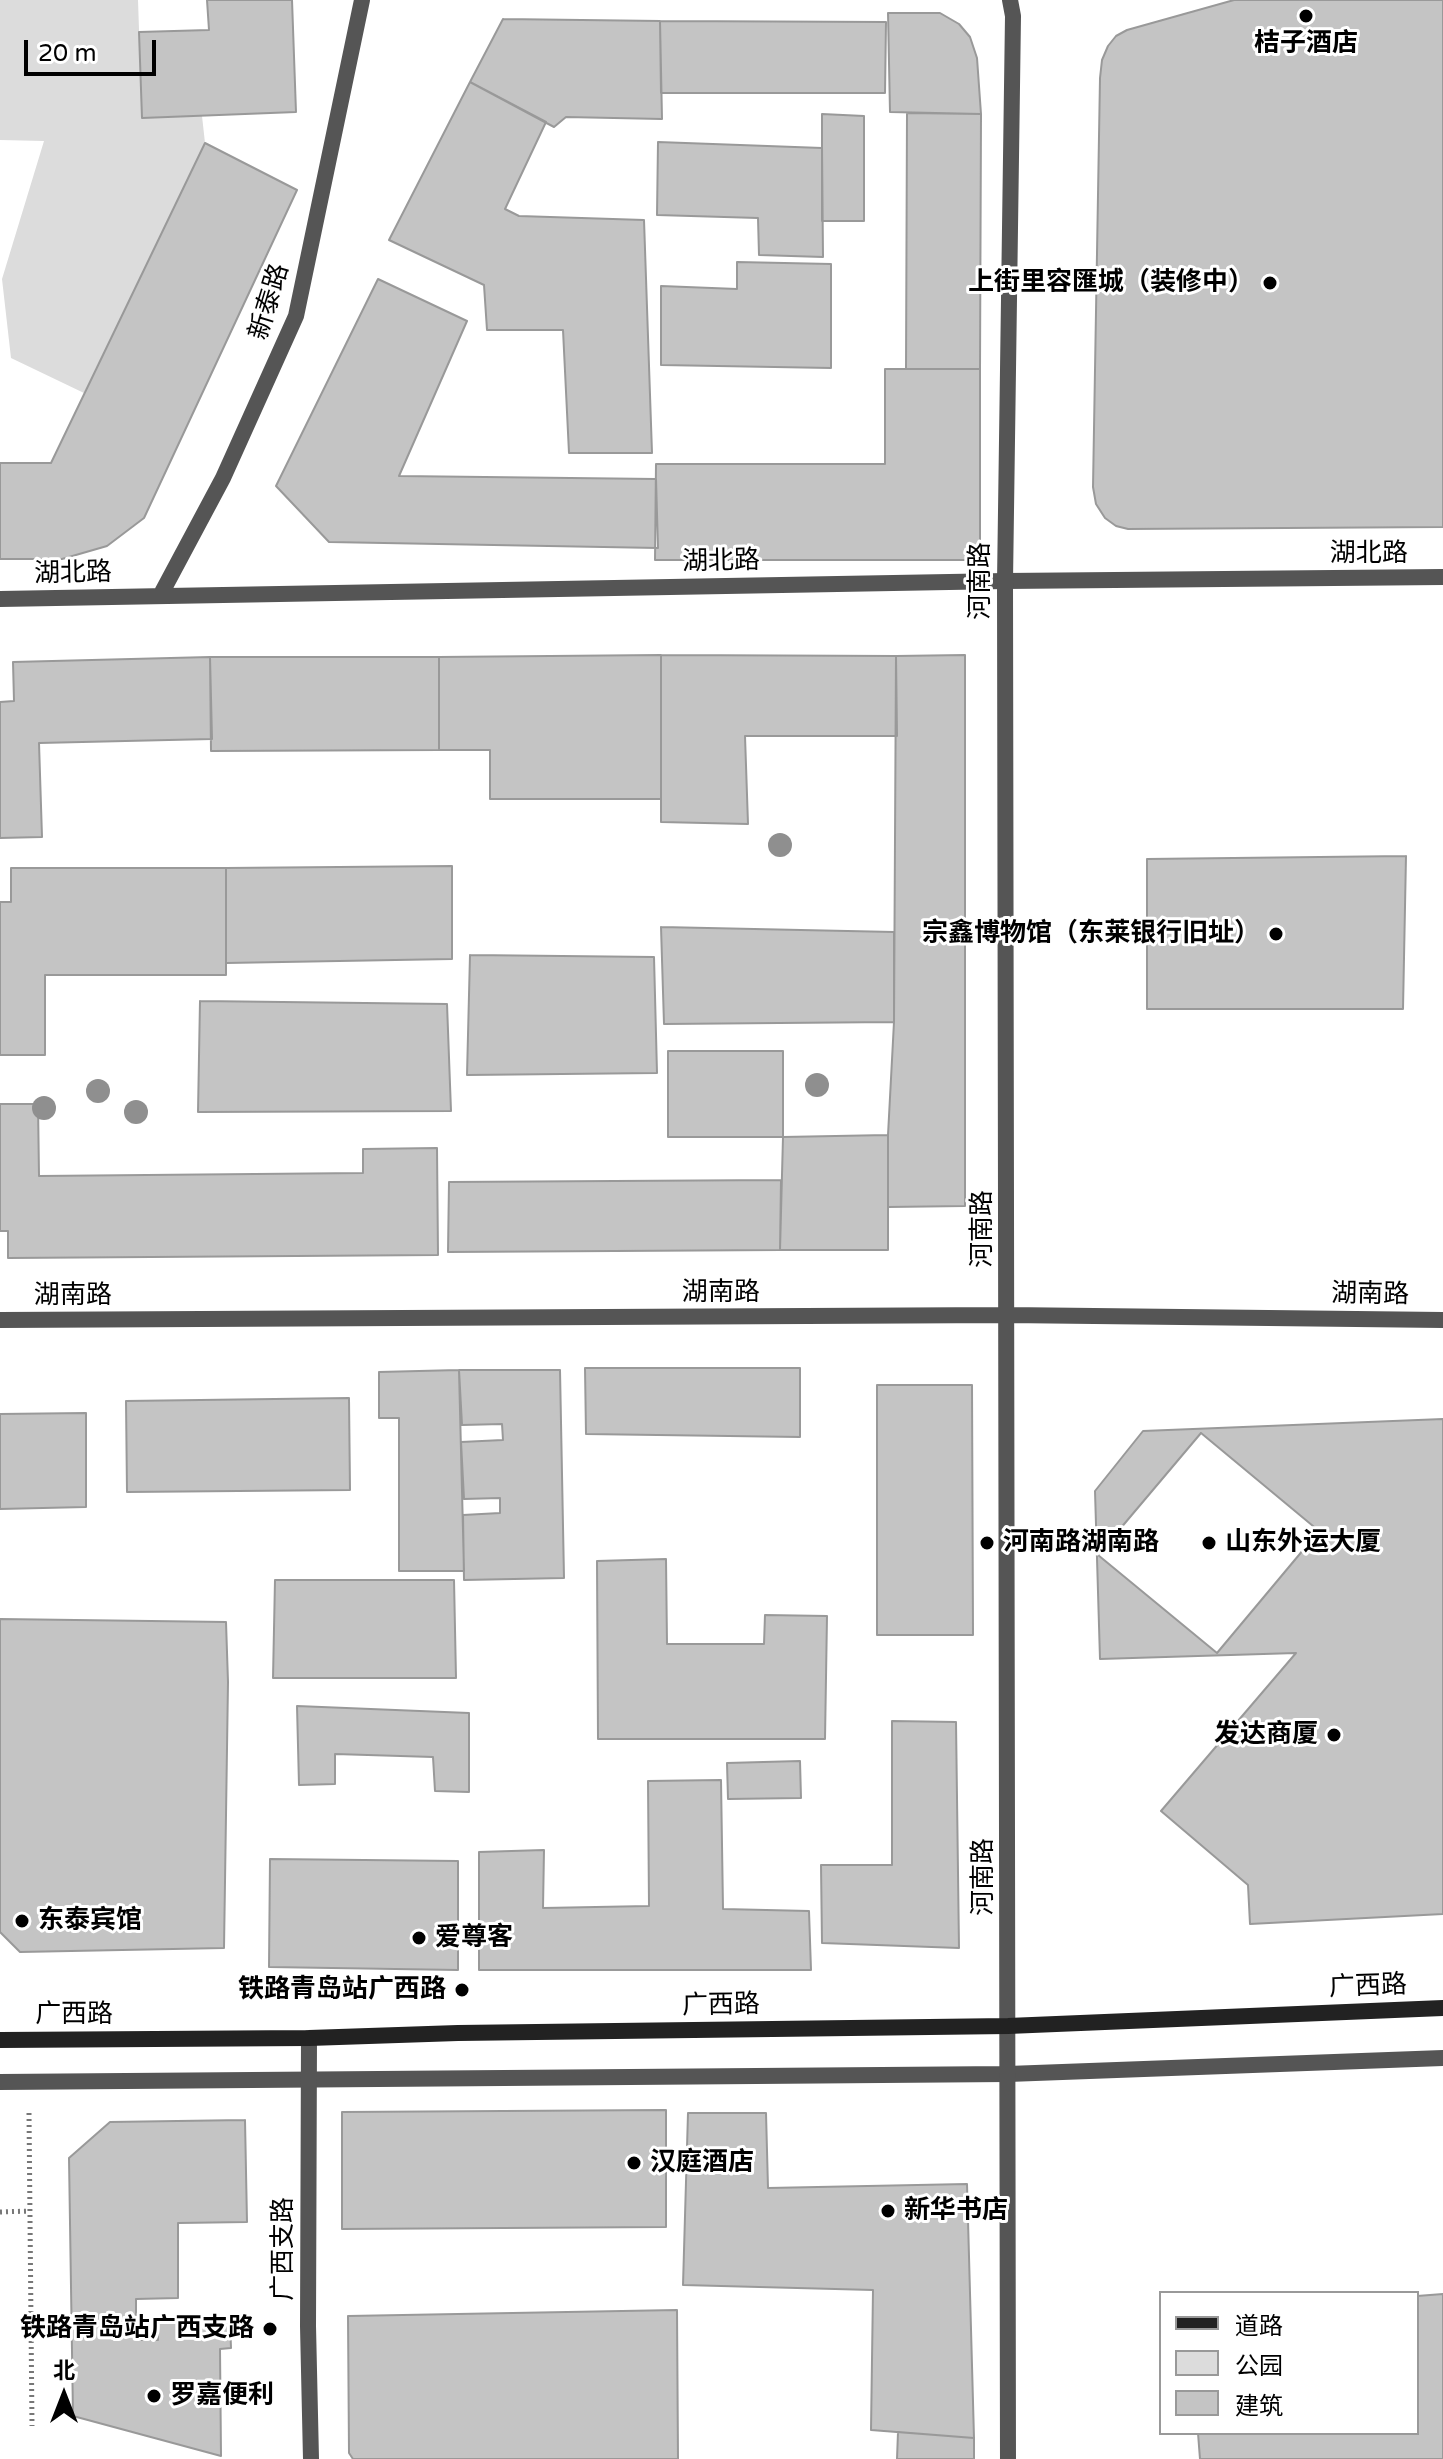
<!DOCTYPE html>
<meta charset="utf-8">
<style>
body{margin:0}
#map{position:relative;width:1443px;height:2459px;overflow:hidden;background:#fff;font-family:"Varela Round","Noto Sans SC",sans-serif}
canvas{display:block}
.legend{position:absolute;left:1159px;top:2291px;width:260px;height:144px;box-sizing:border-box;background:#fff;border:2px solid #999;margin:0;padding:10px 14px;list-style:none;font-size:24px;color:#000}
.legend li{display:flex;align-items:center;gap:16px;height:40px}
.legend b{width:40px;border:2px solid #999}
.north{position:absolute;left:24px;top:2355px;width:80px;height:80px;-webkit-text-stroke:6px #fff;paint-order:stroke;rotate:0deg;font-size:22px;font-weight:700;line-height:32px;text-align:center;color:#000}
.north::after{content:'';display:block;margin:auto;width:28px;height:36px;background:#000;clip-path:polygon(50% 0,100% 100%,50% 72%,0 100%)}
.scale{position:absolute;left:24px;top:40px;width:132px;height:36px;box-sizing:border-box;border:4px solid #000;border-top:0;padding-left:10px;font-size:24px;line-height:28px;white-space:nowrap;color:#000;-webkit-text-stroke:6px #fff;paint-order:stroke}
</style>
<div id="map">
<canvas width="1443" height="2459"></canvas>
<ul class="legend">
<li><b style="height:10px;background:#222"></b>道路</li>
<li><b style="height:22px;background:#dcdcdc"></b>公园</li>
<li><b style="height:22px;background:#c4c4c4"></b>建筑</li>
</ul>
<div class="north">北</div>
<div class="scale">20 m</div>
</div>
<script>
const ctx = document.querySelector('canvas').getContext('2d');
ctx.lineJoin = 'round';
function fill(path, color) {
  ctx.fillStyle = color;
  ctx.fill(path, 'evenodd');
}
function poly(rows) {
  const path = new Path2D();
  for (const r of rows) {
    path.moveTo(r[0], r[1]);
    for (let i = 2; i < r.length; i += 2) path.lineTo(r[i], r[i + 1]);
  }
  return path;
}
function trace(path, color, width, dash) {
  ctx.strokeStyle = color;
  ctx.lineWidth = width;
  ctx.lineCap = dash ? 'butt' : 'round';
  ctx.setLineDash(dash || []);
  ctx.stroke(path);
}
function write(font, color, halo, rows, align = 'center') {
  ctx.font = font + ' "Varela Round","Noto Sans SC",sans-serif';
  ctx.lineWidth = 6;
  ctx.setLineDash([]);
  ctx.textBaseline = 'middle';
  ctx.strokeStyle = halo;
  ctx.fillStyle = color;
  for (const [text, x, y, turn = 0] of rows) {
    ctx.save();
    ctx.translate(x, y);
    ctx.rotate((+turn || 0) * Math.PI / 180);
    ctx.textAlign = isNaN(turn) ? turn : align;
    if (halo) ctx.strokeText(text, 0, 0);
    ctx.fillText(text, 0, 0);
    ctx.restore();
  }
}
const green = poly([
 [0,0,138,0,142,118,202,116,205,143,84,393,11,358,2,279,44,141,0,140]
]);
const building = poly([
 [207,0,292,0,296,112,142,118,139,32,209,30,207,0],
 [1234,0,1443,0,1443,527,1128,529,1116,526,1105,518,1096,504,1093,487,1100,78,1102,60,1108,46,1116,36,1127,30,1234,0],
 [888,13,940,13,959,24,970,37,977,58,981,114,890,112,888,13],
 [503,19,660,21,662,119,566,117,554,127,470,82,503,19],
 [660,21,886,22,885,93,661,93,660,21],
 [470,82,546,122,505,209,519,216,644,220,652,453,569,453,563,330,487,330,484,285,389,240,470,82],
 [907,113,981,114,980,369,906,369,907,113],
 [822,114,864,116,864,221,822,221,822,114],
 [658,142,822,148,823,257,759,255,758,218,657,215,658,142],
 [205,143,297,190,144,518,107,546,62,559,0,559,0,463,51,463,205,143],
 [737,262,831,264,831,368,661,365,661,286,737,289,737,262],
 [378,279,467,321,399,476,656,479,658,548,329,542,276,486,378,279],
 [885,369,980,369,980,560,655,560,656,464,885,464,885,369],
 [661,655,896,656,897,736,745,736,748,824,661,822,661,655],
 [661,655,661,799,490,799,490,750,439,750,439,657,661,655],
 [965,655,965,1206,888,1207,888,1135,894,1022,896,656,965,655],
 [210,657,212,739,39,743,42,837,0,838,0,702,14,701,13,662,210,657],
 [210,657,439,657,439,750,211,751,210,657],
 [1406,856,1403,1009,1147,1009,1147,859,1406,856],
 [452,866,452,959,226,963,226,868,452,866],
 [11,868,226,868,226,975,45,975,45,1055,0,1055,0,902,11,902,11,868],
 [661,927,894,932,894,1022,664,1024,661,927],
 [470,955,654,957,657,1073,467,1075,470,955],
 [200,1001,447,1004,451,1111,198,1112,200,1001],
 [668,1051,783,1051,783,1137,668,1137,668,1051],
 [0,1104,38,1104,39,1176,363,1173,363,1149,437,1148,438,1255,8,1258,8,1231,0,1231,0,1104],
 [888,1135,888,1250,780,1250,783,1137,888,1135],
 [781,1180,780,1250,448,1252,449,1182,781,1180],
 [585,1368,800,1368,800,1437,586,1434,585,1368],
 [459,1370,560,1370,564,1578,464,1580,463,1515,500,1513,500,1498,464,1499,461,1442,503,1440,502,1424,462,1425,459,1370],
 [459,1370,464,1571,399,1571,399,1418,379,1418,379,1372,459,1370],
 [877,1385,972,1385,973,1635,877,1635,877,1385],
 [349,1398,350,1490,127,1492,126,1401,349,1398],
 [86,1413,86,1507,0,1509,0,1414,86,1413],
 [1443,1419,1443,1914,1250,1924,1248,1885,1161,1811,1296,1653,1100,1659,1095,1491,1143,1431,1443,1419],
 [1201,1433,1319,1531,1217,1653,1098,1555,1201,1433],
 [666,1559,667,1644,764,1644,765,1615,827,1616,825,1739,598,1739,597,1561,666,1559],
 [275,1580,454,1580,456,1678,273,1678,275,1580],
 [0,1619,226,1622,228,1682,224,1948,20,1952,0,1932,0,1619],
 [297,1706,469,1713,469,1792,435,1791,433,1757,335,1754,335,1784,299,1785,297,1706],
 [892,1721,956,1722,959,1948,822,1943,821,1865,892,1865,892,1721],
 [800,1761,801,1798,728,1799,727,1763,800,1761],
 [721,1780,723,1909,809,1911,811,1970,479,1970,479,1852,544,1850,543,1908,649,1906,648,1781,721,1780],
 [270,1859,458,1861,458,1970,269,1967,270,1859],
 [666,2110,666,2227,342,2229,342,2112,666,2110],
 [688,2113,766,2113,768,2188,967,2184,974,2438,871,2430,873,2290,683,2285,688,2113],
 [245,2120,247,2222,178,2223,178,2298,136,2299,136,2340,158,2340,158,2321,230,2321,231,2348,220,2349,221,2456,73,2416,69,2158,110,2122,245,2120],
 [1443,2294,1443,2459,1200,2459,1198,2433,1417,2433,1417,2296,1443,2294],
 [677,2310,678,2459,353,2459,349,2453,348,2316,677,2310],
 [898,2432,974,2438,974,2459,897,2459,898,2432]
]);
const path = poly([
 [29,2113,32,2426],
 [0,2212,30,2211]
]);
const service = poly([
 [0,2082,1008,2074,1443,2058]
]);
const minor = poly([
 [160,596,223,478,296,316,362,0],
 [0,599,1005,581,1443,577],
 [309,2038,308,2326,311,2459]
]);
const tertiary = poly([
 [0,1320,1007,1315,1443,1320],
 [1008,2459,1005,581,1013,16,1010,0]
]);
const secondary = poly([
 [0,2040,309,2038,458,2033,1008,2026,1443,2008]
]);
const trees = [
 [780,845],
 [817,1085],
 [98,1091],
 [44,1108],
 [136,1112]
];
const markers = [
 [1306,16,8,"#000"],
 [1270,283,8,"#000"],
 [1276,934,8,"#000"],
 [987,1543,8,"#000"],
 [1209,1543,8,"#000"],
 [1334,1735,8,"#000"],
 [22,1921,8,"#000"],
 [419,1938,8,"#000"],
 [462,1990,8,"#000"],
 [634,2163,8,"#000"],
 [888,2211,8,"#000"],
 [270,2329,8,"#000"],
 [154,2396,8,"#000"]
];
const poiNames = [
 ["桔子酒店",1306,44,"center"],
 ["上街里容匯城（装修中）",1254,283,"right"],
 ["宗鑫博物馆（东莱银行旧址）",1260,934,"right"],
 ["河南路湖南路",1003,1543],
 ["山东外运大厦",1225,1543],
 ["发达商厦",1318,1735,"right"],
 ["东泰宾馆",38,1921],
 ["爱尊客",435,1938],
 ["铁路青岛站广西路",446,1990,"right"],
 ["汉庭酒店",650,2163],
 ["新华书店",904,2211],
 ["铁路青岛站广西支路",254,2329,"right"],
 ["罗嘉便利",170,2396]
];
const streetNames = [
 ["新泰路",270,302,-73],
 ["湖北路",1369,554],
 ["湖北路",721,562,-1],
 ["湖北路",73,574,-1],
 ["河南路",981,581,-90],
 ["河南路",983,1229,-90],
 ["湖南路",721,1293],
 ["湖南路",1370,1295,1],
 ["湖南路",73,1296],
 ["河南路",984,1877,-90],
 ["广西路",1368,1987,-2],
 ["广西路",721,2006,-1],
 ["广西路",74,2015],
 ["广西支路",284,2249,-90]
];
fill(green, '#dcdcdc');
fill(building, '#c4c4c4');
trace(building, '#999', 2);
trace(path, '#777', 5, [2, 4]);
trace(service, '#555', 16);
trace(minor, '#555', 16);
trace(tertiary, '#555', 16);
trace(secondary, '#222', 16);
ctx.fillStyle = '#8f8f8f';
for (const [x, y] of trees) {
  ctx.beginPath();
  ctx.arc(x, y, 12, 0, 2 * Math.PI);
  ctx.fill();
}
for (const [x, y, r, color] of markers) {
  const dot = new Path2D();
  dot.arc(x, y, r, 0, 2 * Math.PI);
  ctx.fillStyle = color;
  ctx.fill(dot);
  trace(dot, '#fff', 3);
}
write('bold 26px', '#000', '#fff', poiNames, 'left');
write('26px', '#000', '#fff', streetNames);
</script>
